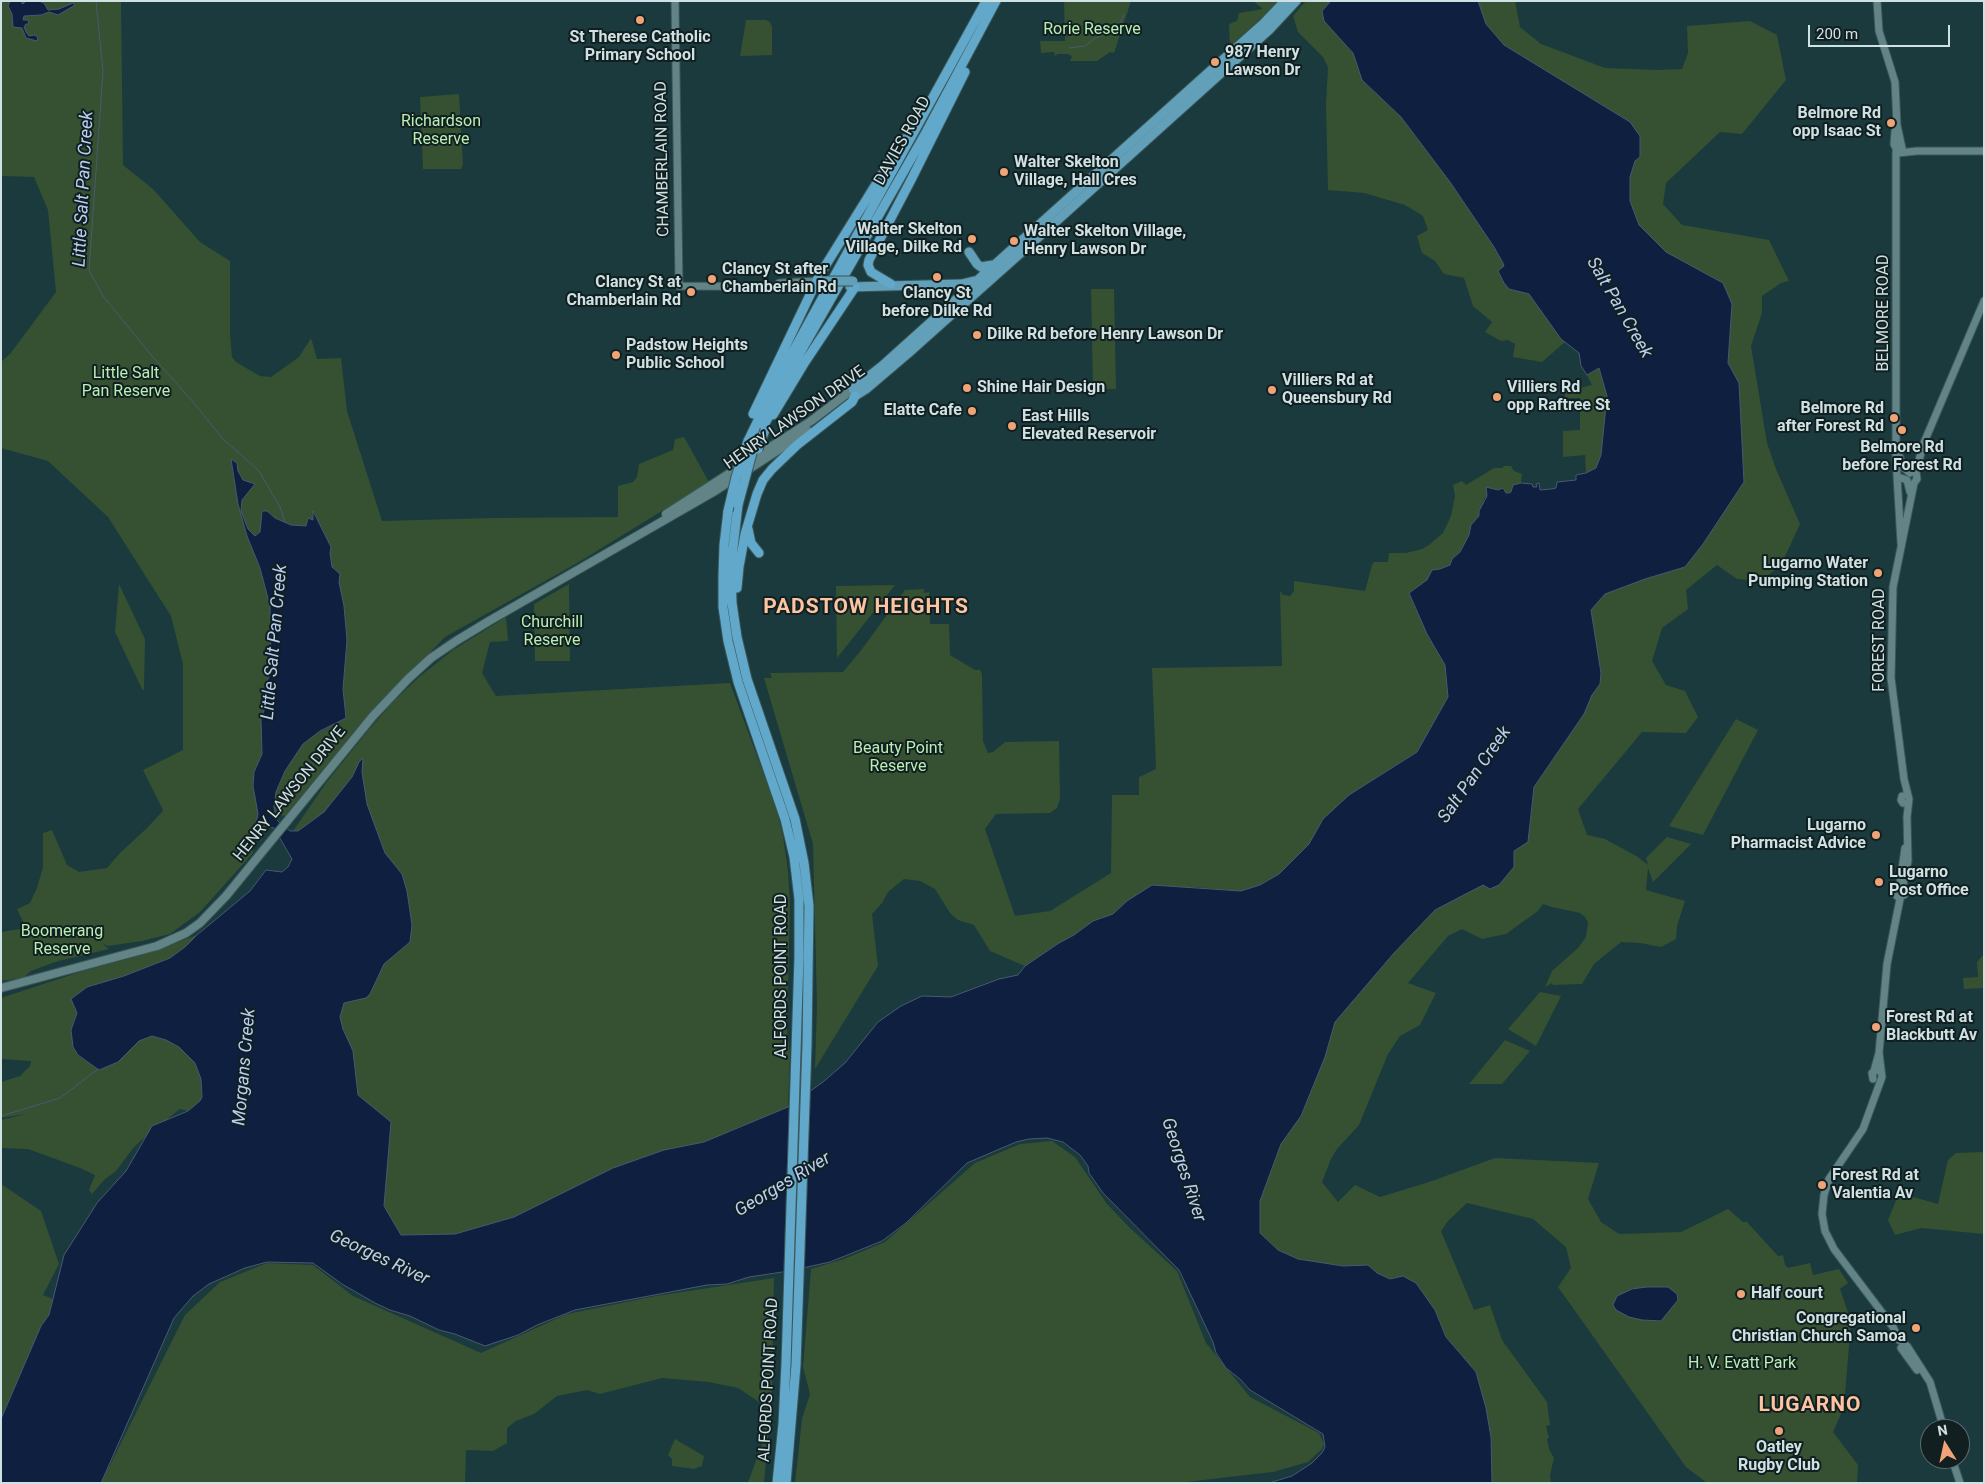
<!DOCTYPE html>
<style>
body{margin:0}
#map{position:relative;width:1985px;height:1484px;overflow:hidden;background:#1a3a3d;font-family:Roboto,sans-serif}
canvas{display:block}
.frame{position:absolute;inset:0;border:2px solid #cfe1e3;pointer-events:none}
.north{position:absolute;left:1920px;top:1419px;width:50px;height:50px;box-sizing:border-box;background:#111f20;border:1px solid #5d6d6e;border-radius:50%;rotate:350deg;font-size:14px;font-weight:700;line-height:20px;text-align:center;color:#cfe1e3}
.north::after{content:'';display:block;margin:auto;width:18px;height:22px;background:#efa376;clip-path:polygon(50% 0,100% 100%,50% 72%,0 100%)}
.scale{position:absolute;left:1808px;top:25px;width:142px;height:22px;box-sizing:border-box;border:2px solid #cfe1e3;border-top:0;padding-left:6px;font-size:15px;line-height:18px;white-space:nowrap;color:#cfe1e3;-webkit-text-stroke:4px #111f20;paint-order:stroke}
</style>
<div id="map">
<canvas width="1985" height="1484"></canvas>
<div class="frame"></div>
<div class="north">N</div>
<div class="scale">200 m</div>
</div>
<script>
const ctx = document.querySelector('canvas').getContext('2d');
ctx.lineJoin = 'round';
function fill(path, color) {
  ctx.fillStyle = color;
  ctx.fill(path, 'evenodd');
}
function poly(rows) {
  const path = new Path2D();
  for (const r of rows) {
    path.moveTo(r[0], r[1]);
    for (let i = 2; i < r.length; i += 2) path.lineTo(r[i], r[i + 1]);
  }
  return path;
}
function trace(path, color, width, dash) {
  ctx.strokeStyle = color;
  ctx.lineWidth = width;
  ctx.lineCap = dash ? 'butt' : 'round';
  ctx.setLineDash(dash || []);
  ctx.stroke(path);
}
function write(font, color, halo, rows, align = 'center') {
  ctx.font = font + ' Roboto,sans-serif';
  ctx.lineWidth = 4;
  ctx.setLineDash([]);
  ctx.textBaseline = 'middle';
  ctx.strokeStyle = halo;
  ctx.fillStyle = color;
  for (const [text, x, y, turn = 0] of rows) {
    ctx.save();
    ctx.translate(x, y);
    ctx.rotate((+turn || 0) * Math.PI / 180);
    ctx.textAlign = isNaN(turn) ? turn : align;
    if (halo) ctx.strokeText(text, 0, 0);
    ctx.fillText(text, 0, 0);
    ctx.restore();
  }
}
const green = poly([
 [1,1,121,1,123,165,153,189,200,242,230,261,230,334,232,357,236,362,260,376,271,377,299,357,311,338,317,359,341,358,347,411,382,521,493,518,618,517,618,486,633,482,637,477,639,464,673,450,675,439,684,437,709,482,579,562,445,637,357,728,285,816,275,814,274,807,276,792,289,764,303,744,312,736,346,718,343,689,347,640,344,606,339,582,340,574,332,567,330,553,331,547,314,512,313,520,308,519,307,526,291,525,275,518,267,511,260,532,255,536,248,529,241,511,242,500,255,484,243,480,238,471,237,463,231,460,238,504,247,536,260,568,270,606,271,665,269,677,265,684,265,708,261,718,262,754,254,772,254,789,258,814,256,823,267,827,261,841,253,841,253,853,200,912,170,934,142,941,108,946,102,943,109,949,55,962,31,971,23,978,1,981,1,932,26,928,17,909,30,903,37,888,43,867,43,833,52,830,67,865,79,872,107,868,120,853,147,828,162,812,163,810,143,770,183,750,183,664,171,616,108,517,48,461,1,448,1,362,10,354,56,292,48,210,34,177,1,176],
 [1064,1,1131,1,1114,53,1110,52,1097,61,1070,61,1072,56,1068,54,1058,54,1055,56,1054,52,1041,53,1040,41,1065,41],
 [1253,1,1277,1,1268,12,1230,46,1229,24,1237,21,1239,13,1263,9],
 [1306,1,1331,1,1322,11,1324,21,1353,53,1362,80,1401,117,1450,182,1494,247,1503,263,1504,266,1498,271,1504,283,1509,289,1529,293,1561,339,1565,342,1542,362,1513,357,1515,344,1508,340,1501,341,1485,332,1492,322,1473,306,1464,278,1444,274,1435,261,1422,253,1417,236,1428,230,1423,216,1405,205,1388,200,1364,193,1328,190,1326,104,1328,67,1323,57,1298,32,1293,16],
 [1478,1,1515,1,1520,27,1541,44,1605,68,1657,70,1682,69,1688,53,1687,26,1750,21,1777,35,1786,80,1742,134,1720,132,1666,183,1663,204,1682,225,1769,240,1789,281,1781,283,1762,296,1762,313,1751,346,1767,443,1776,469,1800,524,1781,565,1761,581,1737,579,1717,565,1686,590,1688,609,1662,628,1652,661,1666,685,1685,691,1698,717,1686,733,1642,732,1578,809,1587,835,1605,839,1638,857,1648,865,1646,858,1667,837,1691,844,1653,882,1648,868,1646,890,1685,901,1677,926,1676,939,1661,947,1640,943,1621,942,1594,964,1582,984,1553,985,1552,983,1545,987,1552,971,1578,948,1586,937,1588,923,1585,917,1580,913,1552,907,1543,904,1538,911,1506,934,1482,939,1462,929,1448,936,1408,983,1436,993,1420,1025,1400,1036,1388,1054,1359,1125,1337,1149,1331,1159,1322,1182,1338,1202,1355,1185,1380,1197,1432,1181,1495,1158,1599,1163,1588,1199,1601,1222,1619,1234,1681,1232,1728,1209,1743,1222,1747,1222,1778,1256,1783,1255,1785,1265,1788,1268,1810,1263,1813,1275,1839,1269,1848,1283,1840,1289,1851,1321,1844,1407,1833,1432,1858,1465,1857,1483,1707,1483,1686,1467,1558,1287,1571,1268,1566,1247,1533,1219,1467,1203,1448,1221,1441,1231,1474,1310,1490,1305,1502,1340,1547,1402,1550,1425,1546,1426,1549,1438,1547,1439,1549,1449,1554,1458,1550,1475,1551,1483,1492,1483,1491,1437,1486,1408,1476,1372,1446,1337,1435,1310,1403,1276,1390,1279,1377,1273,1368,1265,1343,1266,1298,1259,1278,1250,1260,1233,1260,1201,1281,1144,1301,1116,1325,1057,1335,1022,1394,953,1435,910,1514,867,1514,852,1530,828,1534,787,1584,714,1592,695,1600,684,1601,673,1590,611,1605,594,1645,579,1685,567,1703,544,1744,481,1739,383,1728,363,1732,304,1723,283,1666,252,1639,225,1630,201,1630,177,1635,161,1630,122,1504,45,1486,24],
 [746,20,766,20,770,22,772,27,772,55,740,56],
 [459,94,463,164,461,169,423,169,420,97],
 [1091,289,1114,289,1116,389,1093,389],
 [1599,368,1607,396,1601,455,1596,468,1586,473,1585,455,1563,457,1563,431,1580,430,1580,398,1565,398,1565,392,1592,385,1587,375],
 [1504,466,1511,466,1514,471,1522,474,1521,483,1512,488,1511,492,1509,493,1491,489,1484,499,1477,520,1471,525,1469,535,1460,552,1452,559,1450,565,1440,569,1435,569,1427,580,1409,593,1427,634,1445,665,1448,697,1417,752,1372,780,1323,819,1309,844,1279,874,1260,885,1241,891,1194,887,1127,901,1113,915,1093,921,1074,935,1025,966,990,951,974,925,958,920,950,913,935,889,920,881,904,879,888,892,882,903,872,914,878,966,815,1069,817,1005,813,844,764,678,772,678,770,673,843,672,862,649,905,590,924,589,924,593,929,592,930,624,949,624,950,655,975,670,980,670,982,674,983,741,988,753,993,752,1005,742,1059,741,1060,799,1057,808,1050,813,996,814,985,829,1015,916,1050,911,1111,873,1112,795,1139,795,1139,777,1156,769,1152,668,1282,666,1280,591,1283,595,1290,596,1294,591,1294,581,1365,591,1372,565,1374,562,1388,562,1389,553,1406,553,1422,549,1429,545,1443,533,1451,516,1455,496,1453,485,1462,481,1466,485,1494,468,1502,468],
 [119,584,145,639,144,690,142,689,115,632],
 [569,584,570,661,535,661,534,604],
 [895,585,837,658,836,586],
 [506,617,508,641,490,642,482,673,496,696,730,683,777,810,783,836,788,871,790,904,787,1030,790,1054,788,1107,704,1142,664,1150,613,1168,514,1217,455,1234,401,1235,384,1206,391,1122,289,1075,315,833,293,831,326,783,366,733,393,702,419,677,453,650],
 [1736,719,1758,730,1703,835,1669,826],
 [197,935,185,947,170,958,124,976,87,987,71,999,77,1013,73,1022,77,1055,99,1070,118,1062,139,1041,152,1036,166,1040,179,1047,195,1063,201,1079,202,1097,200,1101,188,1111,180,1109,151,1132,134,1147,116,1171,104,1180,92,1194,89,1190,95,1175,80,1168,28,1149,1,1148,1,1120,26,1114,1,1118,1,1082,20,1076,30,1066,31,1061,1,1059,1,998,83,971,142,955],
 [1984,954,1984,988,1964,989,1963,978,1978,977,1977,962],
 [1540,992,1561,996,1536,1046,1508,1029],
 [1505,1040,1530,1051,1502,1084,1469,1084],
 [1052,1141,1075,1157,1107,1204,1130,1228,1177,1271,1206,1343,1250,1397,1319,1433,1324,1444,1322,1449,1308,1462,1273,1472,1177,1483,795,1483,802,1419,810,1394,803,1367,811,1269,844,1259,885,1242,975,1163,1020,1144],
 [1984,1152,1984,1234,1921,1228,1895,1235,1888,1220,1899,1193,1938,1204,1948,1160,1956,1153],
 [1,1184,41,1211,59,1264,43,1295,53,1299,49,1315,41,1326,1,1419],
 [267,1263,313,1265,353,1296,481,1353,567,1314,656,1296,774,1278,772,1388,764,1483,747,1483,749,1480,764,1438,762,1404,738,1388,709,1382,662,1378,600,1394,587,1390,557,1396,534,1414,516,1421,507,1428,507,1443,493,1451,466,1450,465,1483,101,1483,185,1315,220,1282],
 [675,1439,704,1456,702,1466,694,1469,672,1466,672,1459,668,1455]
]);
const water = poly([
 [10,1,20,1,23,4,26,1,39,1,44,3,48,10,59,9,73,3,75,5,58,15,49,12,41,15,24,16,23,20,28,20,29,24,26,24,24,27,26,32,29,36,34,35,38,37,37,41,26,38,22,28,13,27,12,14,8,6,10,1],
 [1331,1,1478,1,1486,24,1504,45,1630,122,1640,136,1640,157,1635,161,1630,177,1630,201,1639,225,1666,252,1723,283,1732,304,1728,363,1739,383,1744,482,1703,544,1685,567,1645,579,1605,594,1591,610,1601,673,1600,684,1592,695,1584,714,1534,787,1528,842,1514,851,1514,867,1499,885,1490,889,1483,885,1435,910,1394,953,1335,1022,1325,1057,1301,1116,1281,1144,1260,1201,1260,1233,1278,1250,1298,1259,1343,1266,1368,1265,1377,1273,1390,1279,1403,1276,1416,1283,1435,1310,1446,1337,1476,1372,1486,1408,1491,1437,1492,1483,1269,1483,1292,1476,1312,1463,1322,1453,1325,1447,1323,1434,1250,1390,1240,1379,1226,1368,1216,1353,1213,1342,1179,1270,1103,1193,1089,1173,1088,1166,1080,1155,1063,1142,1047,1138,1029,1139,1016,1142,967,1163,906,1223,882,1241,830,1262,789,1271,749,1277,727,1284,707,1285,575,1310,537,1325,518,1335,485,1346,455,1334,439,1330,410,1316,390,1310,375,1303,342,1284,313,1263,267,1262,245,1268,209,1284,193,1296,174,1318,101,1483,1,1483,1,1419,41,1326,49,1315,64,1255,97,1203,126,1171,152,1126,188,1111,200,1101,202,1097,201,1079,195,1063,179,1047,166,1040,152,1036,139,1041,118,1062,99,1070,78,1055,73,1047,71,1030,77,1013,71,999,87,987,124,976,170,958,185,947,197,935,250,891,266,870,282,872,288,867,292,859,274,828,256,823,258,814,253,786,254,772,262,754,261,718,265,708,265,684,269,677,271,665,270,606,260,568,247,536,238,504,231,459,237,463,238,471,243,480,255,484,242,500,241,511,248,529,255,536,260,532,262,511,267,511,275,518,291,525,306,526,308,518,313,520,313,511,331,547,330,553,332,567,340,574,339,582,344,606,347,640,343,689,346,718,320,731,303,744,285,771,276,792,274,807,276,819,279,822,290,831,298,831,324,812,352,777,359,762,363,758,362,772,367,804,385,853,402,874,407,891,412,925,410,942,384,964,370,994,366,998,344,1003,340,1017,343,1029,353,1051,358,1095,391,1122,384,1206,401,1235,455,1234,514,1217,613,1168,664,1150,704,1142,788,1107,823,1082,845,1063,878,1022,901,1006,922,996,951,997,999,979,1018,975,1025,966,1059,943,1074,935,1093,921,1113,914,1127,901,1152,885,1241,891,1260,885,1279,874,1309,844,1323,819,1349,795,1417,752,1448,697,1445,665,1427,634,1409,593,1427,580,1432,570,1440,569,1450,565,1452,559,1460,552,1469,535,1471,525,1479,516,1479,511,1487,496,1486,487,1498,490,1503,488,1506,493,1509,493,1511,492,1513,485,1521,483,1532,484,1533,487,1537,487,1536,484,1539,483,1540,490,1551,489,1556,488,1557,482,1576,480,1576,475,1586,473,1596,468,1601,455,1607,396,1599,368,1587,375,1581,366,1579,353,1561,339,1529,294,1509,289,1504,283,1498,271,1504,266,1503,263,1494,247,1450,182,1401,117,1362,80,1353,53,1324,21,1322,11,1331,1],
 [1646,1287,1668,1287,1677,1294,1678,1300,1661,1321,1642,1320,1629,1317,1616,1310,1613,1305,1617,1296,1632,1289,1646,1287]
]);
const pier = poly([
 [811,1088,805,1271,783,1275,789,1103]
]);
const stream = poly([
 [96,1,103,71,89,270,103,296,152,356,193,402,223,439,259,471,280,507,285,522],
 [1069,48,1085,46,1094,39,1107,33,1113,24,1120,23,1124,14],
 [1,1116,60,1098,98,1069]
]);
const tertiary = poly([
 [675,1,679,286,814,287],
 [1877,1,1879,31,1895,82,1897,125,1902,148],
 [1895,131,1894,144,1898,153,1917,151,1984,151],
 [1896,152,1896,459,1901,543],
 [779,283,817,281],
 [1899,455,1903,467,1910,473],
 [1898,477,1907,480,1910,492],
 [1902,796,1901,800,1903,803],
 [1904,895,1903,885,1908,861,1907,817,1909,799,1904,779,1891,678,1893,587,1914,483,1917,479,1916,472,1923,445,1984,301],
 [1900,899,1896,895,1900,883,1905,848],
 [1879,1053,1882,1077,1863,1129,1829,1179,1824,1195,1822,1214,1825,1231,1834,1249,1893,1327,1899,1340],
 [1874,1071,1879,1053,1887,964,1900,899],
 [1873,1079,1872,1073,1877,1070],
 [1899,1340,1907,1346,1930,1382,1944,1429],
 [1901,1348,1917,1370],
 [1952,1459,1960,1483]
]);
const secondary = poly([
 [666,514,811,421,853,389],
 [1,988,157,946,186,933,200,923,226,896,373,716,408,679,431,658,456,641,489,621,715,491,808,431]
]);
const primary = poly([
 [969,252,977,264,981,267,993,265],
 [850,287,962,284,974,281],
 [853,389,882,366,1209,72,1264,23,1285,1],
 [855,396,866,389,913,349,1060,218,1269,30,1296,1]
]);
const trunk = poly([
 [891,284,871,272,868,265,869,260,911,180,965,72],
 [753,414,819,276,904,139],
 [773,415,805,362,855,287],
 [759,436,796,360,924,136,996,1],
 [748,441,780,375,986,1],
 [738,505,731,565,732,603,737,637,747,679,795,819,804,863,809,906,807,1045,796,1365,786,1483],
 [728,511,724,545,723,576,723,607,728,641,738,682,785,819,794,857,799,899,799,957,786,1364,783,1424,777,1483],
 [748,529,751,543,759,553],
 [737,588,739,567,745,534,757,494,763,480,772,469,797,445,852,402,855,396]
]);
const primaryBridge = poly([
 [822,281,853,281]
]);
const trunkBridge = poly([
 [758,449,765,430],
 [738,505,752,453,757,441],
 [728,511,736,477,748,441]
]);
const markers = [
 [640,20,5,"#efa376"],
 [1215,62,5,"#efa376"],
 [1891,123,5,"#efa376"],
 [1004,172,5,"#efa376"],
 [972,239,5,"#efa376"],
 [1014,241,5,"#efa376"],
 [937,277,5,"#efa376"],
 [712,279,5,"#efa376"],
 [691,292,5,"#efa376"],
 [977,335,5,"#efa376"],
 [616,355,5,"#efa376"],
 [967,388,5,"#efa376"],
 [1272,390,5,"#efa376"],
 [1497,397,5,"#efa376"],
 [972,411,5,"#efa376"],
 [1894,418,5,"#efa376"],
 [1012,426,5,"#efa376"],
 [1902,430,5,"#efa376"],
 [1878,573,5,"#efa376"],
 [1876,835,5,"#efa376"],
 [1879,882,5,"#efa376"],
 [1876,1027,5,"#efa376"],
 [1822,1185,5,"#efa376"],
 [1741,1294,5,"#efa376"],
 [1916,1328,5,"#efa376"],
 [1779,1431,5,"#efa376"]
];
const parkNames = [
 ["Rorie Reserve",1092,30],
 ["Richardson",441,122],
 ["Reserve",441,140],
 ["Little Salt",126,374],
 ["Pan Reserve",126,392],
 ["Churchill",552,623],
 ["Reserve",552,641],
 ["Beauty Point",898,749],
 ["Reserve",898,767],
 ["Boomerang",62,932],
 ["Reserve",62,950],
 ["H. V. Evatt Park",1742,1364]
];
const poiNames = [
 ["St Therese Catholic",640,38,"center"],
 ["Primary School",640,56,"center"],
 ["987 Henry",1225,53],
 ["Lawson Dr",1225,71],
 ["Belmore Rd",1881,114,"right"],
 ["opp Isaac St",1881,132,"right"],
 ["Walter Skelton",1014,163],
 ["Village, Hall Cres",1014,181],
 ["Walter Skelton",962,230,"right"],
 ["Village, Dilke Rd",962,248,"right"],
 ["Walter Skelton Village,",1024,232],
 ["Henry Lawson Dr",1024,250],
 ["Clancy St after",722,270],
 ["Chamberlain Rd",722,288],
 ["Clancy St at",681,283,"right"],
 ["Chamberlain Rd",681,301,"right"],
 ["Clancy St",937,294,"center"],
 ["before Dilke Rd",937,312,"center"],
 ["Dilke Rd before Henry Lawson Dr",987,335],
 ["Padstow Heights",626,346],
 ["Public School",626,364],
 ["Villiers Rd at",1282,381],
 ["Queensbury Rd",1282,399],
 ["Shine Hair Design",977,388],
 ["Villiers Rd",1507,388],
 ["opp Raftree St",1507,406],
 ["Belmore Rd",1884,409,"right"],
 ["after Forest Rd",1884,427,"right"],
 ["Elatte Cafe",962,411,"right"],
 ["East Hills",1022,417],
 ["Elevated Reservoir",1022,435],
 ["Belmore Rd",1902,448,"center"],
 ["before Forest Rd",1902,466,"center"],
 ["Lugarno Water",1868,564,"right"],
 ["Pumping Station",1868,582,"right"],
 ["Lugarno",1866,826,"right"],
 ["Pharmacist Advice",1866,844,"right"],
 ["Lugarno",1889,873],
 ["Post Office",1889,891],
 ["Forest Rd at",1886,1018],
 ["Blackbutt Av",1886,1036],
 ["Forest Rd at",1832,1176],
 ["Valentia Av",1832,1194],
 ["Half court",1751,1294],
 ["Congregational",1906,1319,"right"],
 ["Christian Church Samoa",1906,1337,"right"],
 ["Oatley",1779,1448,"center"],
 ["Rugby Club",1779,1466,"center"]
];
const streetNames = [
 ["DAVIES ROAD",903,141,-61],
 ["CHAMBERLAIN ROAD",663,159,-91],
 ["BELMORE ROAD",1884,313,-90],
 ["HENRY LAWSON DRIVE",795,418,-35],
 ["FOREST ROAD",1880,640,-90],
 ["HENRY LAWSON DRIVE",290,794,-51],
 ["ALFORDS POINT ROAD",782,976,-90],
 ["ALFORDS POINT ROAD",769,1380,-87]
];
const waterNames = [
 ["Little Salt Pan Creek",84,189,-87],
 ["Salt Pan Creek",1619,308,60],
 ["Little Salt Pan Creek",275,642,-85],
 ["Salt Pan Creek",1475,775,-55],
 ["Morgans Creek",245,1067,-85],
 ["Georges River",1183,1170,72],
 ["Georges River",783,1185,-31],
 ["Georges River",379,1258,25]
];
const districtNames = [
 ["PADSTOW HEIGHTS",866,608],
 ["LUGARNO",1810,1406]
];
fill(green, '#355132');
fill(water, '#0f1f3f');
trace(water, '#495970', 1);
fill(pier, '#1a3a3d');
trace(stream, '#495970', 1);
trace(tertiary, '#3a5759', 9);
trace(secondary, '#3a5759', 10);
trace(primary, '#3a5759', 11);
trace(trunk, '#3a5759', 11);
trace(tertiary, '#628487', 7);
trace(secondary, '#628487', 8);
trace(primary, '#629fb9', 9);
trace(trunk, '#62a8ca', 9);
trace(primaryBridge, '#3a5759', 11, []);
trace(trunkBridge, '#3a5759', 11, []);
trace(primaryBridge, '#629fb9', 9);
trace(trunkBridge, '#62a8ca', 9);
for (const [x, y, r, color] of markers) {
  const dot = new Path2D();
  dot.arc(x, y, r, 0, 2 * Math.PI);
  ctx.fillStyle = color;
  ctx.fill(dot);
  trace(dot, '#111f20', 2);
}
write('16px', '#baefb4', '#111f20', parkNames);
write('bold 16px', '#cfe1e3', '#111f20', poiNames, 'left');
write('16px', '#cfe1e3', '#111f20', streetNames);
write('italic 18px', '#bacef4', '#111f20', waterNames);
ctx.letterSpacing = '1px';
write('bold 21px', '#fdc4a2', '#111f20', districtNames);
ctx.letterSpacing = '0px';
</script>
